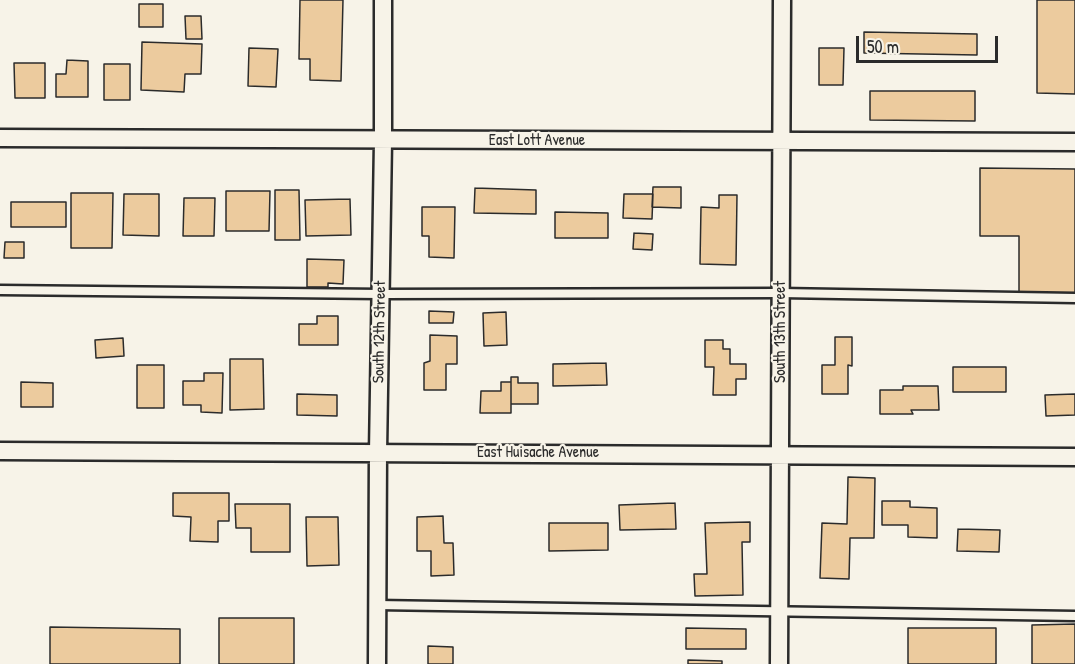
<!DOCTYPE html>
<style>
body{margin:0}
#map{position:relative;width:1075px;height:664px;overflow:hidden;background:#f7f3e8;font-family:"Patrick Hand",sans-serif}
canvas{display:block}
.scale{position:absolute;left:856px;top:36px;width:142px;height:27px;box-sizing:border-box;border:3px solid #2b2b2b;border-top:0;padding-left:8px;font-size:18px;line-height:21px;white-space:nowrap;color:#2b2b2b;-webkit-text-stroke:4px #f7f3e8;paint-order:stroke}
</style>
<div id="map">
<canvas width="1075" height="664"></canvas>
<div class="scale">50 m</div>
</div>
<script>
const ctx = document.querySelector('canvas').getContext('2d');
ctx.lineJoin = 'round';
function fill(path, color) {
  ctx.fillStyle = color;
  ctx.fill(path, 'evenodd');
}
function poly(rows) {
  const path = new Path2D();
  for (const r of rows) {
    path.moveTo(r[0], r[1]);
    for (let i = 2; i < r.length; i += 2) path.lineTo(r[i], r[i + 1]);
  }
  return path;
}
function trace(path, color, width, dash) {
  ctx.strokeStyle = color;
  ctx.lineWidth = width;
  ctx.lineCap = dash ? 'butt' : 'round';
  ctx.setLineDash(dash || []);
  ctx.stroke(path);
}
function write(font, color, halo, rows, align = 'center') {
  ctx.font = font + ' "Patrick Hand",sans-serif';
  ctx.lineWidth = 4.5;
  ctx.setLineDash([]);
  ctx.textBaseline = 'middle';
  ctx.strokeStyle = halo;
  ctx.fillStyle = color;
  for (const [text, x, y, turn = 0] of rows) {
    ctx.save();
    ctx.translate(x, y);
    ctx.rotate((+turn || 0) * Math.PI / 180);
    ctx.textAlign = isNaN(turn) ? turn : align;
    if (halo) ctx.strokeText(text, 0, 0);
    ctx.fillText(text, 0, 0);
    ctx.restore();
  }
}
const building = poly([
 [300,0,343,0,341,81,310,80,310,59,299,59,300,0],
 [1037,0,1075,0,1075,94,1037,93,1037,0],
 [139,4,163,4,163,27,139,27,139,4],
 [185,16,201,16,202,39,186,39,185,16],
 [864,32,977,34,977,55,864,53,864,32],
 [142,42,202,44,201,74,185,74,184,92,141,90,142,42],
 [249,48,278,49,276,87,248,86,249,48],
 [819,48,844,48,843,85,819,85,819,48],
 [67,60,88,61,88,97,56,97,56,74,66,74,67,60],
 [14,63,45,63,45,98,15,98,14,63],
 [104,64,130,64,130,100,104,100,104,64],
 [870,91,975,91,975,121,870,120,870,91],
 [980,168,1075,169,1075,293,1019,293,1019,236,980,236,980,168],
 [653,187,681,187,681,208,652,207,653,187],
 [475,188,536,190,536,214,474,213,475,188],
 [275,190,299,190,300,240,275,240,275,190],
 [226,191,270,191,269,231,226,231,226,191],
 [71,193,113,193,112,248,71,248,71,193],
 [124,194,159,194,159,236,123,235,124,194],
 [624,194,653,194,652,219,623,218,624,194],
 [719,195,737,195,736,265,700,264,701,207,719,208,719,195],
 [184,198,215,198,214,236,183,236,184,198],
 [350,199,351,235,306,236,305,200,350,199],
 [11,202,66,202,66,227,11,227,11,202],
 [422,207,455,207,454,258,429,257,429,236,422,236,422,207],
 [555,212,608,213,608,238,555,238,555,212],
 [634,233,653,234,652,250,633,249,634,233],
 [5,242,24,242,24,258,4,258,5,242],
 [307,259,344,260,343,284,328,283,328,287,307,287,307,259],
 [429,311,454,312,453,323,429,323,429,311],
 [506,312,507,345,484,346,483,313,506,312],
 [317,316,338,316,338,345,299,345,299,324,317,324,317,316],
 [430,335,457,336,457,364,446,364,446,390,424,390,424,363,430,361,430,335],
 [835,337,852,337,852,366,848,365,848,394,822,394,822,365,835,365,835,337],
 [123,338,124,356,96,358,95,340,123,338],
 [705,340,723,340,723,349,730,349,730,364,746,364,746,379,736,379,736,395,713,395,714,367,705,367,705,340],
 [230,359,263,359,264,409,230,410,230,359],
 [606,363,607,385,553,386,553,364,606,363],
 [137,365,164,365,164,408,137,408,137,365],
 [953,367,1006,367,1006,392,953,392,953,367],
 [204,373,223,373,222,413,201,412,201,405,183,405,183,381,204,381,204,373],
 [511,377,518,377,518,383,538,383,538,404,511,404,511,377],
 [21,382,53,383,53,407,21,407,21,382],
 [501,382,511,382,511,413,480,413,481,391,501,391,501,382],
 [903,386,938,386,939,410,911,410,913,414,880,414,880,390,903,390,903,386],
 [297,394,337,395,337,416,297,415,297,394],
 [1075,394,1075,415,1046,416,1045,395,1075,394],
 [848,477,875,478,874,538,850,538,849,579,820,578,822,523,847,524,848,477],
 [173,493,229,493,229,521,218,521,218,542,190,541,191,517,173,516,173,493],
 [882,501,910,501,910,507,937,508,937,538,908,537,908,525,882,525,882,501],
 [675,503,676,529,620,530,619,505,675,503],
 [235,504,290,504,290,552,251,552,251,528,236,528,235,504],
 [443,516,444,543,453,543,454,575,431,576,431,551,417,551,417,517,443,516],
 [306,517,338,517,339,565,307,566,306,517],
 [750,522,750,542,742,542,743,595,695,596,694,574,707,574,705,523,750,522],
 [549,523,608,523,608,550,549,551,549,523],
 [958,529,1000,530,999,552,957,551,958,529],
 [219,618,294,618,294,664,219,664,219,618],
 [1075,624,1075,664,1032,664,1032,625,1075,624],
 [50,627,180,629,180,664,50,664,50,627],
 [686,628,746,629,746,649,686,649,686,628],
 [908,628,996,628,996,664,908,664,908,628],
 [428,646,453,647,453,664,428,664,428,646],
 [688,660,722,661,722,664,688,664,688,660]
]);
const lane = poly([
 [0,290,381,294,781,293,1075,298],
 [377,605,1075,616]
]);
const street = poly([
 [0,138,1075,142],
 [0,451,1075,457],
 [377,664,378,452,383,141,383,0],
 [779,664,782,0]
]);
const streetNames = [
 ["East Lott Avenue",537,141],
 ["South 12th Street",380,332,-89],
 ["South 13th Street",781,332,-90],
 ["East Huisache Avenue",538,453]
];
fill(building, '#eccb9e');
trace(building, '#2b2b2b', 1.5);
trace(lane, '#2b2b2b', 13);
trace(street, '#2b2b2b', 21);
trace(lane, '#f7f3e8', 8);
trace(street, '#f7f3e8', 16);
write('16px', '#2b2b2b', '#f7f3e8', streetNames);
</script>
